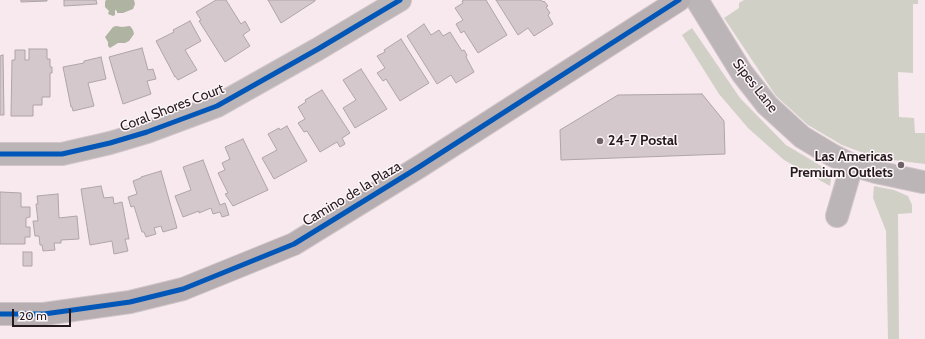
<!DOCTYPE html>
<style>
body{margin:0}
#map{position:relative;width:925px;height:339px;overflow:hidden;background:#f7e9ed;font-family:Cabin,sans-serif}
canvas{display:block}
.scale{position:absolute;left:12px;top:309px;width:59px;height:18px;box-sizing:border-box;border:2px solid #261a1f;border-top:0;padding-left:5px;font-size:12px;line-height:14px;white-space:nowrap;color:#261a1f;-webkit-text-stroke:3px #fdf6f8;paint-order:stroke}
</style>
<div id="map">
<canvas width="925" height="339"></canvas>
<div class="scale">20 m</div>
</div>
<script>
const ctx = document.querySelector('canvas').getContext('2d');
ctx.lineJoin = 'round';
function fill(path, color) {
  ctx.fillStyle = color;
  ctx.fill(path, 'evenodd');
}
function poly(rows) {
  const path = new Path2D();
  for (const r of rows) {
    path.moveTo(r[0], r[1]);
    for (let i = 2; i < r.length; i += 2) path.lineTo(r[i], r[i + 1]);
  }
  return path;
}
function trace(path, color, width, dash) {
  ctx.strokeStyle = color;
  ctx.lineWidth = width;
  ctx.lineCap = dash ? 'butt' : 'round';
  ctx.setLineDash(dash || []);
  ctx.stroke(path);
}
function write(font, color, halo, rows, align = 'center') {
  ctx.font = font + ' Cabin,sans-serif';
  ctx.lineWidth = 3;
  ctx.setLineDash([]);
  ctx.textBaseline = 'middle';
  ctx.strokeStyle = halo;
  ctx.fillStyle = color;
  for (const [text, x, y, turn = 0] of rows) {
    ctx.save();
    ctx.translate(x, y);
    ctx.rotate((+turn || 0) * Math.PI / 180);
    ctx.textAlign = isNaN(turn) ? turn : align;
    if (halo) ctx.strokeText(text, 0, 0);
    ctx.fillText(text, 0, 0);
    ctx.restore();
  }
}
const green = poly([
 [744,0,918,0,918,4,913,4,913,73,898,72,899,117,914,118,915,133,925,133,925,164,877,158,842,145,808,125,776,96,724,18,739,8,739,3],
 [692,28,740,98,786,145,828,170,831,179,830,186,784,160,748,128,719,94,682,35],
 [874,186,894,190,908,196,912,205,912,213,898,214,899,339,888,339,886,231,873,198]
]);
const water = poly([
 [106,0,134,0,135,4,133,9,123,13,117,13,117,11,115,10,115,15,113,16,108,14,109,11,105,7,105,2],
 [116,26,122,27,130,26,133,30,134,34,129,41,125,43,118,43,110,48,108,46,108,42,105,37,113,27]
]);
const building = poly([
 [21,0,47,0,47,1,21,2,21,0],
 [64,0,96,0,97,4,64,6,64,0],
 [216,0,226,0,241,24,245,21,250,30,243,35,250,46,225,62,199,21,201,20,196,12,216,0],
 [268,0,315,0,315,1,281,23,268,0],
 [464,0,486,0,507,35,478,53,464,31,461,33,456,24,463,20,455,8,463,3,462,1,464,0],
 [496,0,541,0,543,2,544,1,548,6,546,7,550,13,548,15,553,24,534,36,528,28,518,35,496,0],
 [190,21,201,41,185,50,197,70,178,80,175,76,175,77,156,41,174,32,173,30,190,21],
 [424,24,431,35,439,30,443,36,450,32,462,51,464,50,467,55,466,57,474,72,456,83,451,75,437,84,407,36,424,24],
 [401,39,429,83,400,101,386,79,383,81,377,73,385,68,377,56,385,52,384,50,401,39],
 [142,48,148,70,153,69,156,79,147,81,151,94,123,104,109,57,142,48],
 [29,49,47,49,47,59,50,59,50,67,52,67,52,73,50,73,50,97,42,97,42,105,33,105,33,116,11,116,12,60,15,60,15,50,25,50,25,60,29,60,29,49],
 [3,55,4,115,0,115,0,56,3,55],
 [101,57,106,79,88,83,94,106,73,111,72,107,71,107,63,67,84,63,84,61,101,57],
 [361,69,387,109,355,128,343,108,356,100,343,80,361,69],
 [322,90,350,133,342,138,345,144,340,147,337,142,320,152,307,131,304,132,298,123,305,119,298,107,306,102,305,100,322,90],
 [702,94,724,121,725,154,561,160,560,130,618,95,702,94],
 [287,126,307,161,274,179,262,158,277,150,268,134,279,128,280,130,287,126],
 [243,139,268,190,233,206,225,194,228,193,218,173,225,170,222,163,230,159,225,147,243,139],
 [203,160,220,205,225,203,229,215,222,217,220,212,213,214,211,208,199,213,199,211,183,217,175,196,191,190,183,167,203,160],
 [161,171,177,228,163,232,161,226,154,228,156,234,146,237,144,232,142,232,134,206,131,207,128,197,137,194,133,181,141,178,141,177,161,171],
 [101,186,104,198,113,197,114,204,122,202,129,239,125,239,128,251,114,254,112,241,90,245,81,189,101,186],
 [0,192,21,193,21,207,30,207,30,217,26,218,26,227,30,227,30,237,25,237,25,244,0,244,0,192],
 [58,194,59,218,77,216,79,239,61,240,61,243,54,243,55,250,43,251,42,245,40,245,39,236,35,236,33,221,38,221,36,204,38,204,37,196,58,194],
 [23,252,32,252,32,266,23,266,23,252]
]);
const minor = poly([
 [697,0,742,73,767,105,802,137,832,155,852,165,876,172,923,182],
 [0,154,62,154,110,143,147,132,217,106,318,49,400,0],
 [837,216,852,165]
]);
const major = poly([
 [0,314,44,314,130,302,183,289,294,244,419,167,679,0]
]);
const cycleway = poly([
 [0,154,62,154,110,143,147,132,217,106,318,49,400,0],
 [0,314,44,314,130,302,183,289,294,244,419,167,679,0]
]);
const markers = [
 [600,141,4,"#6f6267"],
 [901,165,4,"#6f6267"]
];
const streetNames = [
 ["Sipes Lane",755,86,52],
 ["Coral Shores Court",172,108,-21],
 ["Camino de la Plaza",352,194,-31]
];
const poiNames = [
 ["24-7 Postal",608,141],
 ["Las Americas",893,157,"right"],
 ["Premium Outlets",893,173,"right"]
];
fill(green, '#d0d0c6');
fill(water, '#aeb4a1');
fill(building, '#d4c8cc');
trace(building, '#b0a4a8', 1);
trace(minor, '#d1c5c9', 24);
trace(major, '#d1c5c9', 24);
trace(minor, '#bcb5b7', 22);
trace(major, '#b6aeb1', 22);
trace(cycleway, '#0057b8', 5);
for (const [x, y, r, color] of markers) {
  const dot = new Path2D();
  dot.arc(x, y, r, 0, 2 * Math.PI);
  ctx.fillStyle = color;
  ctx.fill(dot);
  trace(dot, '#fdf6f8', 1.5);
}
write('14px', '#261a1f', '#fdf6f8', streetNames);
write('bold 14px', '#261a1f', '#fdf6f8', poiNames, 'left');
</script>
